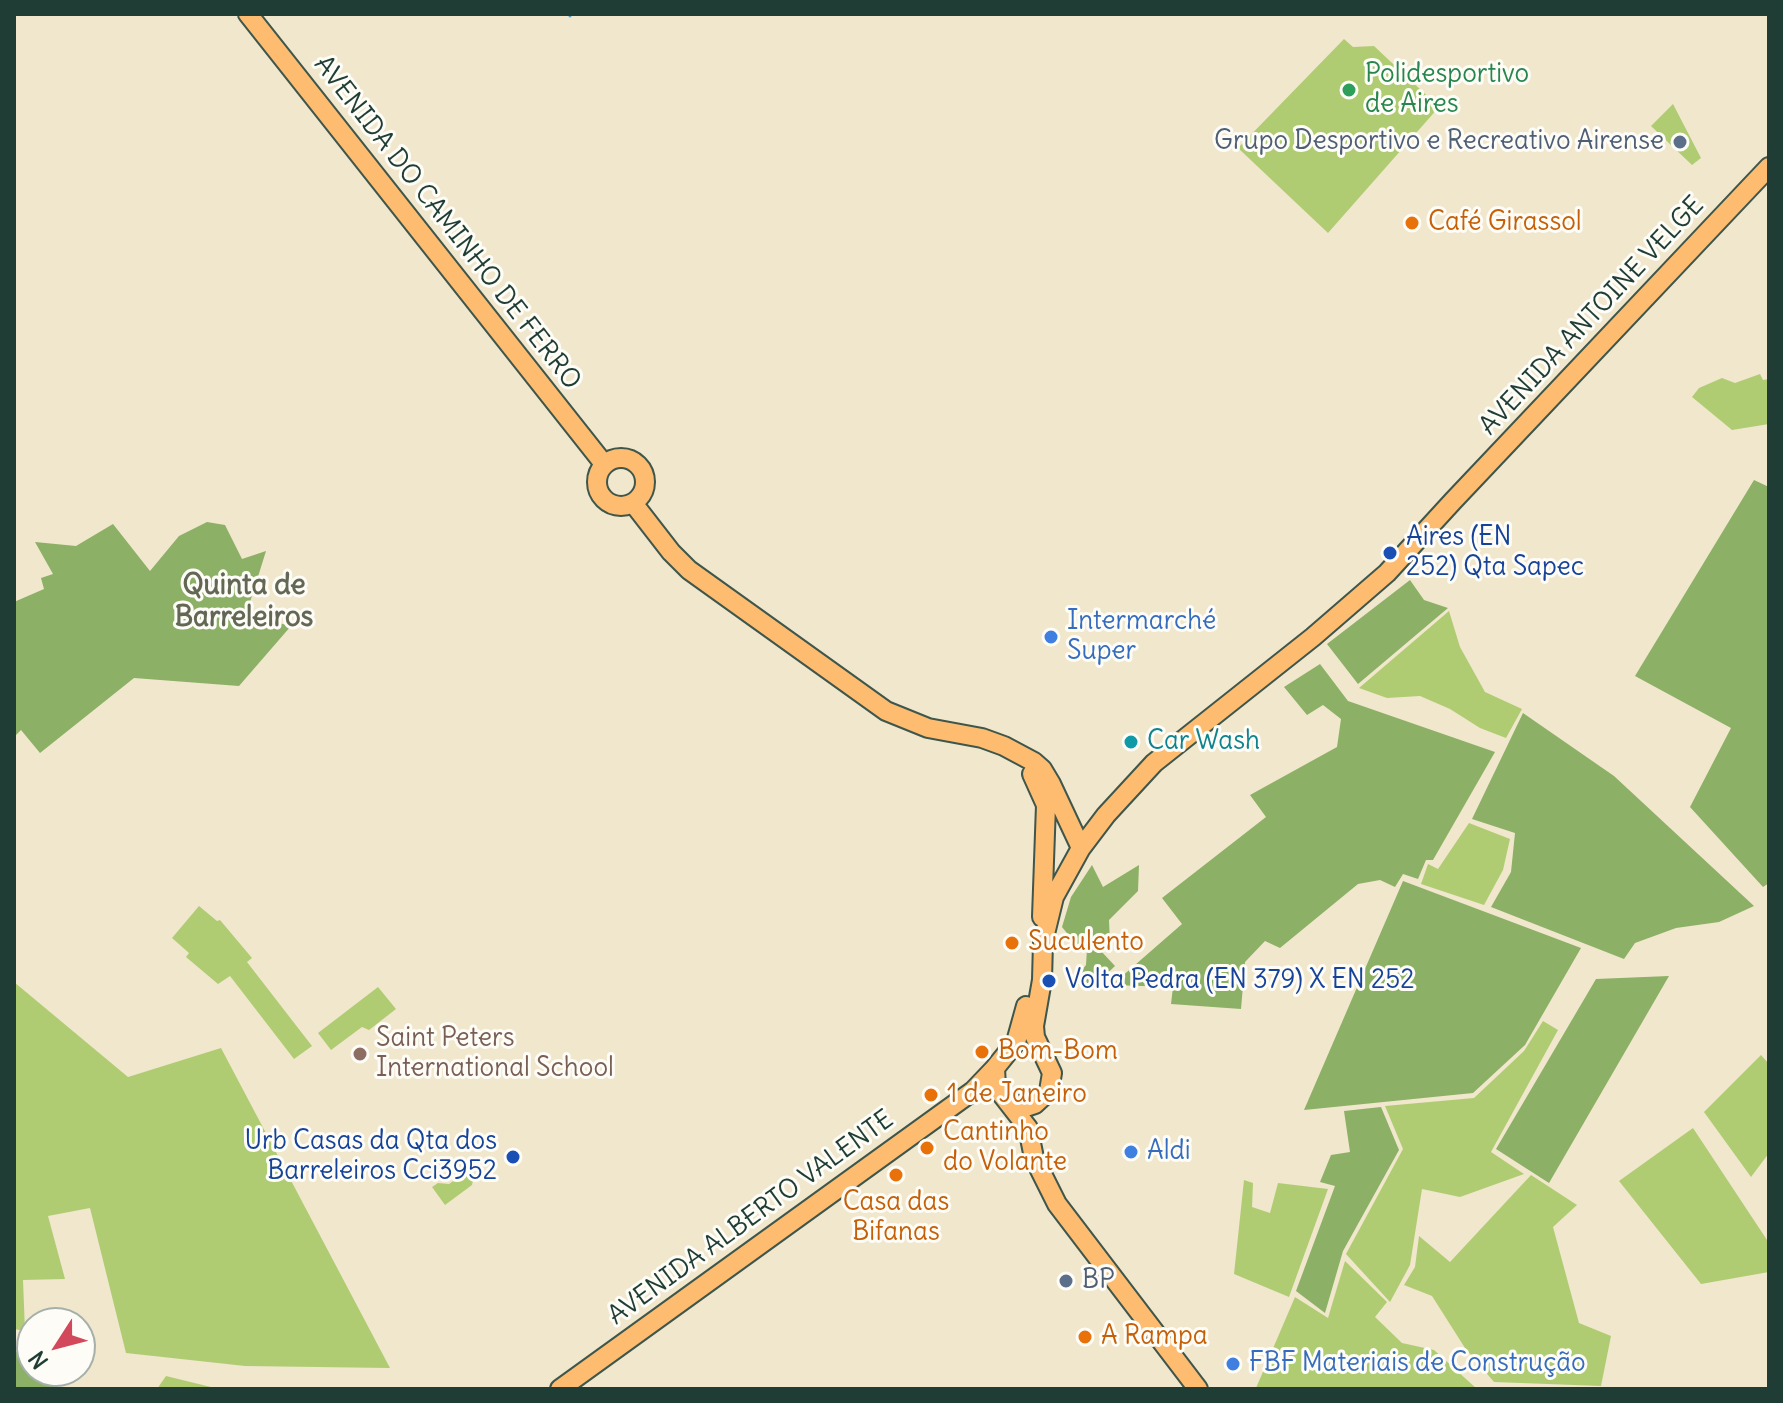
<!DOCTYPE html>
<meta charset="utf-8">
<style>
body{margin:0}
#map{position:relative;width:1783px;height:1403px;overflow:hidden;background:#f0e7cd;font-family:Delius,sans-serif}
canvas{display:block}
.frame{position:absolute;inset:0;border:16px solid #1f3d34;pointer-events:none}
.north{position:absolute;left:16px;top:1307px;width:80px;height:80px;box-sizing:border-box;background:#fdfcf7;border:2px solid #a4b0a9;border-radius:50%;rotate:234deg;font-size:22px;font-weight:700;line-height:32px;text-align:center;color:#1f3d34}
.north::after{content:'';display:block;margin:auto;width:28px;height:36px;background:#d1495b;clip-path:polygon(50% 0,100% 100%,50% 72%,0 100%)}
</style>
<div id="map">
<canvas width="1783" height="1403"></canvas>
<div class="frame"></div>
<div class="north">N</div>
</div>
<script>
const ctx = document.querySelector('canvas').getContext('2d');
ctx.lineJoin = 'round';
function fill(path, color) {
  ctx.fillStyle = color;
  ctx.fill(path, 'evenodd');
}
function poly(rows) {
  const path = new Path2D();
  for (const r of rows) {
    if (r.length === 3) {
      path.moveTo(r[0] + r[2], r[1]);
      path.arc(r[0], r[1], r[2], 0, 2 * Math.PI);
      continue;
    }
    path.moveTo(r[0], r[1]);
    for (let i = 2; i < r.length; i += 2) path.lineTo(r[i], r[i + 1]);
  }
  return path;
}
function trace(path, color, width, dash) {
  ctx.strokeStyle = color;
  ctx.lineWidth = width;
  ctx.lineCap = dash ? 'butt' : 'round';
  ctx.setLineDash(dash || []);
  ctx.stroke(path);
}
function write(font, color, halo, rows, align = 'center') {
  ctx.font = font + ' Delius,sans-serif';
  ctx.lineWidth = 6;
  ctx.setLineDash([]);
  ctx.textBaseline = 'middle';
  ctx.strokeStyle = halo;
  ctx.fillStyle = color;
  for (const [text, x, y, turn = 0] of rows) {
    ctx.save();
    ctx.translate(x, y);
    ctx.rotate((+turn || 0) * Math.PI / 180);
    ctx.textAlign = isNaN(turn) ? turn : align;
    if (halo) ctx.strokeText(text, 0, 0);
    ctx.fillText(text, 0, 0);
    ctx.restore();
  }
}
const green = poly([
 [1344,39,1353,47,1374,46,1439,107,1328,233,1238,148],
 [1673,104,1701,158,1692,165,1651,126],
 [1760,374,1763,380,1769,379,1769,424,1732,430,1692,397,1699,388,1722,378,1735,383],
 [1449,611,1460,647,1485,692,1522,709,1506,738,1480,728,1450,709,1420,696,1387,698,1359,688],
 [1469,823,1510,839,1503,870,1484,905,1421,884,1428,864,1438,869],
 [199,906,217,921,220,920,252,958,247,962,312,1046,294,1059,230,976,218,984,186,957,189,953,172,938],
 [14,982,128,1077,221,1048,390,1368,245,1366,126,1353,90,1208,48,1216,65,1279,23,1280,25,1331,14,1329],
 [378,987,396,1009,369,1030,362,1027,331,1050,318,1033],
 [1543,1021,1558,1030,1491,1152,1524,1174,1460,1197,1422,1189,1410,1265,1390,1302,1346,1254,1403,1149,1385,1106,1474,1098,1524,1051],
 [1761,1055,1769,1064,1769,1153,1751,1177,1704,1112],
 [1693,1128,1769,1243,1769,1272,1701,1284,1619,1181],
 [469,1170,474,1176,472,1185,445,1205,432,1187,438,1183,449,1184],
 [1531,1175,1577,1205,1553,1227,1579,1323,1611,1336,1601,1386,1494,1382,1465,1348,1432,1296,1404,1285,1415,1267,1419,1236,1450,1262],
 [1244,1180,1253,1183,1252,1207,1270,1213,1278,1183,1328,1189,1289,1297,1234,1274],
 [1345,1261,1387,1302,1375,1317,1402,1343,1434,1350,1477,1389,1256,1388,1295,1297,1328,1318],
 [166,1376,219,1389,157,1389]
]);
const forest = poly([
 [1754,480,1769,487,1769,883,1763,887,1690,807,1731,728,1635,676],
 [207,522,225,525,242,559,266,551,246,615,291,626,239,686,134,678,40,753,21,730,14,737,14,602,44,589,41,578,53,574,35,542,76,546,113,524,150,571,179,536],
 [1410,580,1424,600,1448,608,1358,684,1327,644],
 [1320,664,1348,701,1495,752,1433,860,1426,860,1418,879,1403,874,1395,887,1380,880,1358,884,1280,948,1265,941,1245,962,1241,1009,1171,1004,1173,987,1112,985,1182,924,1162,898,1266,817,1250,795,1337,747,1341,719,1323,705,1307,715,1284,687],
 [1523,713,1614,776,1754,906,1719,922,1676,928,1635,943,1624,959,1491,907,1511,872,1515,833,1472,819],
 [1092,865,1103,887,1139,865,1138,891,1109,920,1110,944,1101,951,1115,966,1093,987,1071,984,1086,965,1087,949,1075,943,1062,927,1071,897],
 [1403,881,1581,948,1525,1045,1473,1093,1304,1110],
 [1669,976,1549,1183,1496,1149,1596,979],
 [1381,1107,1399,1150,1343,1251,1325,1313,1296,1291,1335,1186,1320,1182,1331,1155,1350,1152,1344,1111],
 [14,1351,32,1354,32,1371,66,1371,52,1389,14,1389]
]);
const stream = poly([
 [570,16,570,14]
]);
const primary = poly([
 [248,14,604,464],
 [621,482,24],
 [633,503,671,552,689,570,886,711,928,728,982,738,1004,746,1034,762,1042,769,1051,784,1081,848],
 [1032,774,1046,805,1042,917],
 [1026,1006,1016,1042,995,1068,996,1087,1028,1128,1034,1158,1057,1204,1198,1389],
 [1008,1102,1026,1107,1035,1104,1049,1091,1052,1073,1035,1037,1034,1026,1042,980,1043,942,1054,897,1081,848,1106,815,1154,763,1313,637,1387,573,1453,501,1769,167],
 [560,1389,973,1091,995,1068]
]);
const markers = [
 [1349,90,8,"#2e9e5b"],
 [1680,142,8,"#5c6f8a"],
 [1412,223,8,"#e8710a"],
 [1390,553,8,"#1a4fb4"],
 [1051,637,8,"#3f7fe0"],
 [1131,742,8,"#0f9aa8"],
 [1012,943,8,"#e8710a"],
 [1049,981,8,"#1a4fb4"],
 [982,1052,8,"#e8710a"],
 [360,1054,8,"#8d6e63"],
 [931,1095,8,"#e8710a"],
 [927,1148,8,"#e8710a"],
 [1131,1152,8,"#3f7fe0"],
 [513,1157,8,"#1a4fb4"],
 [896,1175,8,"#e8710a"],
 [1066,1281,8,"#5c6f8a"],
 [1085,1337,8,"#e8710a"],
 [1233,1364,8,"#3f7fe0"]
];
const leisureNames = [
 ["Polidesportivo",1365,75],
 ["de Aires",1365,105]
];
const serviceNames = [
 ["Grupo Desportivo e Recreativo Airense",1664,142],
 ["BP",1082,1281,"left"]
];
const streetNames = [
 ["AVENIDA DO CAMINHO DE FERRO",447,223,52],
 ["AVENIDA ANTOINE VELGE",1592,316,-47],
 ["AVENIDA ALBERTO VALENTE",751,1218,-36]
];
const foodNames = [
 ["Café Girassol",1428,223],
 ["Suculento",1028,943],
 ["Bom-Bom",998,1052],
 ["1 de Janeiro",947,1095],
 ["Cantinho",943,1133],
 ["do Volante",943,1163],
 ["Casa das",896,1203,"center"],
 ["Bifanas",896,1233,"center"],
 ["A Rampa",1101,1337]
];
const transitNames = [
 ["Aires (EN",1406,538],
 ["252) Qta Sapec",1406,568],
 ["Volta Pedra (EN 379) X EN 252",1065,981],
 ["Urb Casas da Qta dos",497,1142,"right"],
 ["Barreleiros Cci3952",497,1172,"right"]
];
const shopNames = [
 ["Intermarché",1067,622],
 ["Super",1067,652],
 ["Aldi",1147,1152],
 ["FBF Materiais de Construção",1249,1364]
];
const cultureNames = [
 ["Car Wash",1147,742]
];
const educationNames = [
 ["Saint Peters",376,1039],
 ["International School",376,1069]
];
const neighbourhoodNames = [
 ["Quinta de",244,586],
 ["Barreleiros",244,618]
];
fill(green, '#b0cc73');
fill(forest, '#8cb065');
trace(stream, '#4fa6cc', 3);
trace(primary, '#3e564b', 22);
trace(primary, '#febc70', 18);
for (const [x, y, r, color] of markers) {
  const dot = new Path2D();
  dot.arc(x, y, r, 0, 2 * Math.PI);
  ctx.fillStyle = color;
  ctx.fill(dot);
  trace(dot, '#fdfcf7', 3);
}
write('26px', '#27864d', '#fdfcf7', leisureNames, 'left');
write('26px', '#4e5e75', '#fdfcf7', serviceNames, 'right');
write('26px', '#1f3d34', '#fdfcf7', streetNames);
write('26px', '#c56008', '#fdfcf7', foodNames, 'left');
write('26px', '#164399', '#fdfcf7', transitNames, 'left');
write('26px', '#366cbe', '#fdfcf7', shopNames, 'left');
write('26px', '#0d838f', '#fdfcf7', cultureNames, 'left');
write('26px', '#785e54', '#fdfcf7', educationNames, 'left');
write('bold 28px', '#636855', '#fdfcf7', neighbourhoodNames);
</script>
